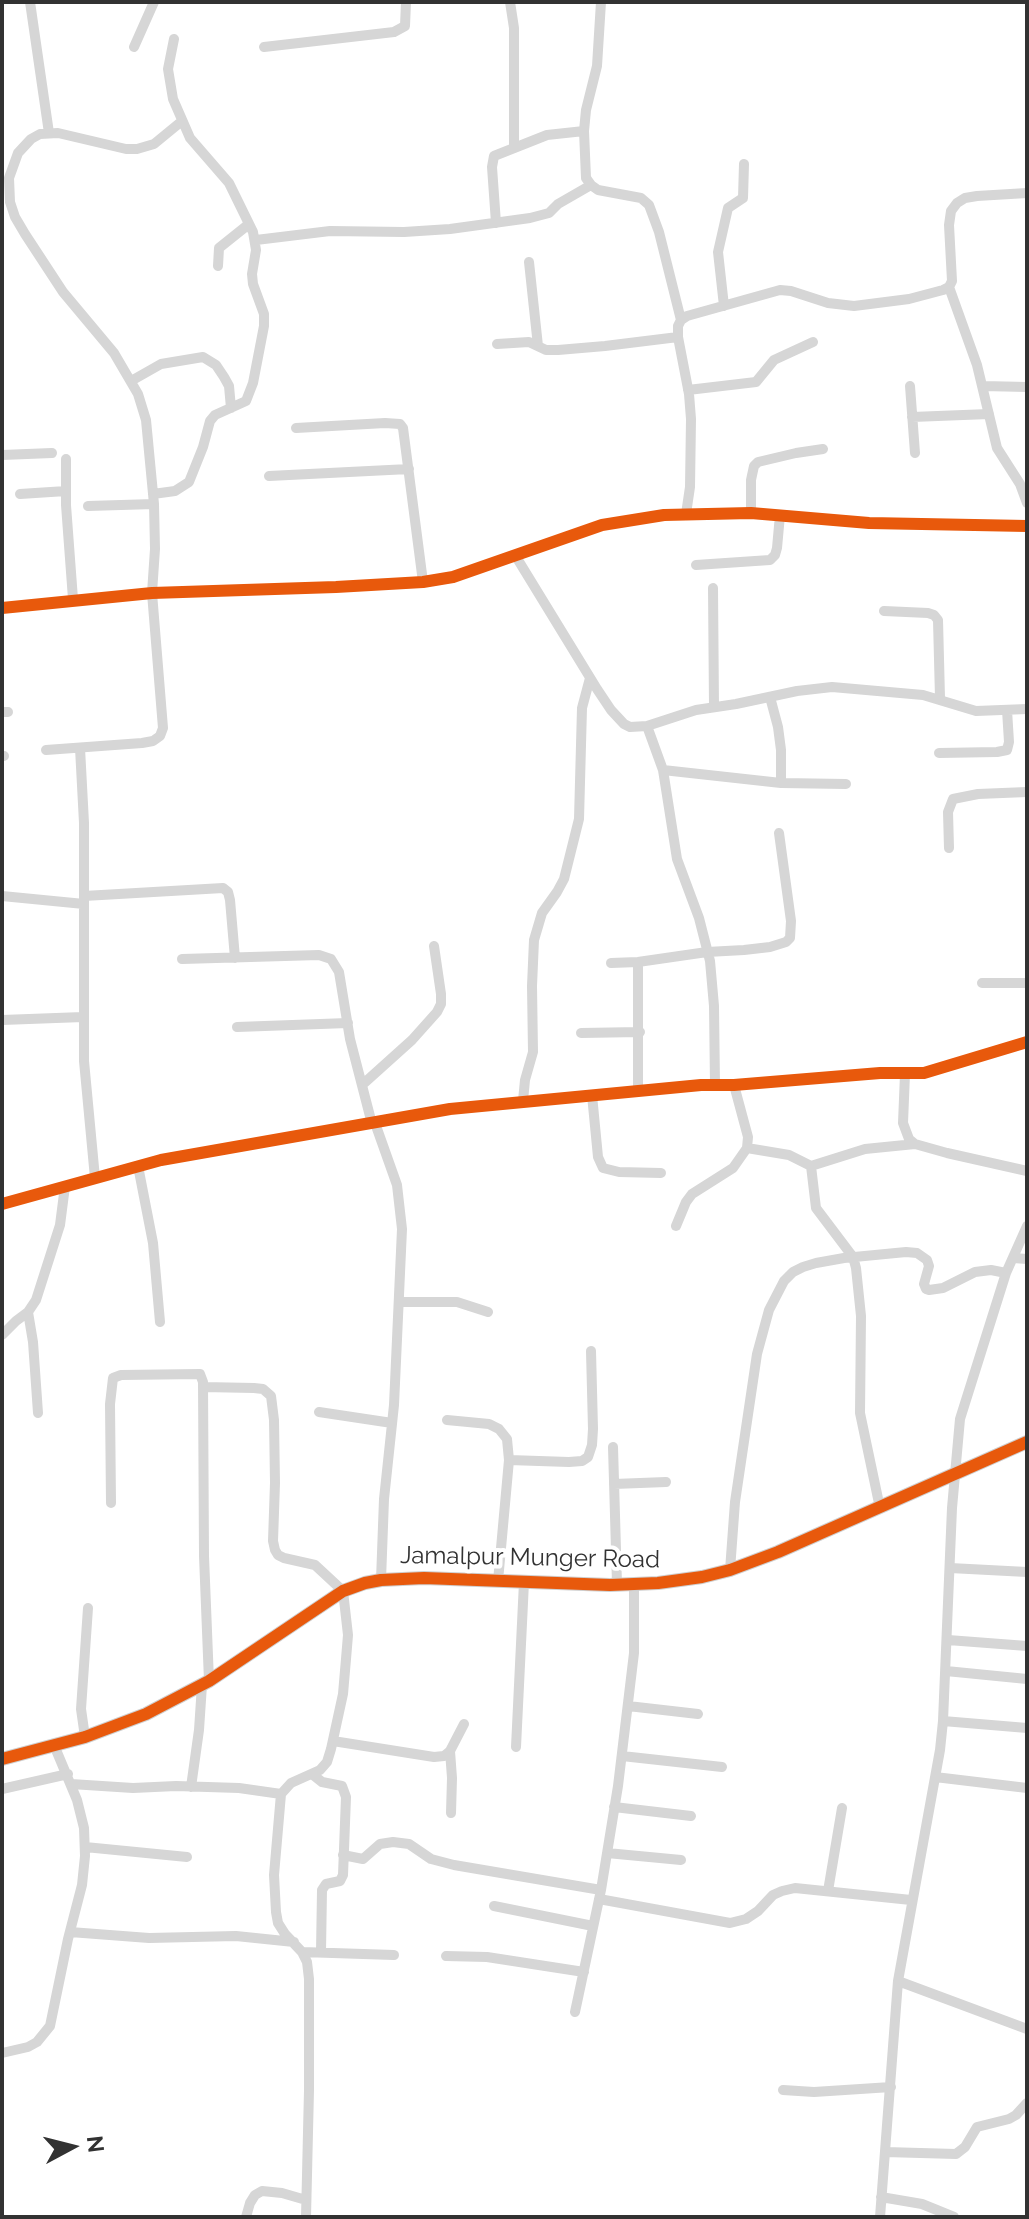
<!DOCTYPE html>
<style>
body{margin:0}
#map{position:relative;width:1029px;height:2219px;overflow:hidden;background:#fff;font-family:Raleway,sans-serif}
canvas{display:block}
.frame{position:absolute;inset:0;border:4px solid #323232;pointer-events:none}
.north{position:absolute;left:32px;top:2107px;width:80px;height:80px;-webkit-text-stroke:6px #fff;paint-order:stroke;rotate:83deg;font-size:22px;font-weight:700;line-height:32px;text-align:center;color:#323232}
.north::after{content:'';display:block;margin:auto;width:28px;height:36px;background:#323232;clip-path:polygon(50% 0,100% 100%,50% 72%,0 100%)}
</style>
<div id="map">
<canvas width="1029" height="2219"></canvas>
<div class="frame"></div>
<div class="north">N</div>
</div>
<script>
const ctx = document.querySelector('canvas').getContext('2d');
ctx.lineJoin = 'round';
function poly(rows) {
  const path = new Path2D();
  for (const r of rows) {
    path.moveTo(r[0], r[1]);
    for (let i = 2; i < r.length; i += 2) path.lineTo(r[i], r[i + 1]);
  }
  return path;
}
function trace(path, color, width, dash) {
  ctx.strokeStyle = color;
  ctx.lineWidth = width;
  ctx.lineCap = dash ? 'butt' : 'round';
  ctx.setLineDash(dash || []);
  ctx.stroke(path);
}
function write(font, color, halo, rows, align = 'center') {
  ctx.font = font + ' Raleway,sans-serif';
  ctx.lineWidth = 8;
  ctx.setLineDash([]);
  ctx.textBaseline = 'middle';
  ctx.strokeStyle = halo;
  ctx.fillStyle = color;
  for (const [text, x, y, turn = 0] of rows) {
    ctx.save();
    ctx.translate(x, y);
    ctx.rotate((+turn || 0) * Math.PI / 180);
    ctx.textAlign = isNaN(turn) ? turn : align;
    if (halo) ctx.strokeText(text, 0, 0);
    ctx.fillText(text, 0, 0);
    ctx.restore();
  }
}
const street = poly([
 [30,2,49,133],
 [510,2,514,28,514,148],
 [601,2,597,66,586,110,584,131,586,178,591,185,598,190,641,198,649,205,659,232,681,320],
 [134,47,154,2],
 [264,47,394,32,405,26,406,2],
 [496,223,492,167,494,156,547,135,584,131],
 [256,240,330,231,404,232,450,229,530,218,549,213,558,204,591,185],
 [529,262,538,346],
 [218,266,219,248,249,224],
 [949,287,977,365,997,448,1020,484,1027,503],
 [724,306,718,252,728,208,743,198,744,164],
 [497,344,529,342,546,350,558,350,605,346,678,337],
 [131,381,161,364,203,357,216,365,224,377,229,386,231,408],
 [910,386,915,453],
 [983,386,1027,387],
 [688,390,756,382,774,360,813,342],
 [912,417,989,414],
 [296,428,385,423,400,424,403,428,423,582],
 [2,455,52,453],
 [66,459,66,505,73,599],
 [269,476,409,469],
 [20,494,66,491],
 [153,494,175,491,189,482,203,447,210,421,215,415,246,401,253,383,264,326,264,314,253,284,252,274,256,250,253,232,229,183,190,138,173,99,168,69,174,39],
 [88,506,154,504],
 [751,513,751,480,754,466,758,462,796,453,823,449],
 [686,514,690,487,691,419,689,394,678,337,678,326,681,320,687,316,780,290,791,291,828,303,854,306,909,299,943,290,949,287,952,281,949,225,951,211,957,203,965,198,977,196,1027,193],
 [515,555,597,689,611,710,624,724,630,727,647,726,696,710,736,704,797,691,832,687,923,695,976,711,1027,709],
 [696,565,770,560,775,555,777,548,780,515],
 [713,588,714,707],
 [2,608,152,593,336,587,423,582,453,577,602,525,664,515,751,513,869,523,1027,526],
 [884,611,928,613,934,615,938,620,940,698],
 [770,697,778,727,781,750,781,783],
 [2,712,8,712],
 [647,726,663,770,677,859,699,918,710,961,714,1006,715,1085],
 [80,748,84,823,84,1061,95,1178],
 [46,750,142,743,153,741,160,736,163,728,152,593,155,549,154,504,146,420,138,394,114,353,63,292,25,234,15,217,10,202,9,178,18,153,31,139,40,134,58,133,126,149,137,149,154,144,182,121],
 [939,753,997,752,1007,750,1009,742,1007,710],
 [2,756,4,756],
 [663,770,781,783,846,784],
 [949,848,948,812,953,799,978,794,1027,792],
 [2,896,84,904],
 [84,896,223,888,228,892,230,900,235,958],
 [182,959,319,955,331,959,339,972,350,1039,372,1124],
 [611,963,638,962,707,952,744,950,770,947,786,942,790,938,791,921,779,833],
 [982,983,1027,983],
 [2,1020,83,1017],
 [237,1027,348,1023],
 [581,1033,640,1032],
 [905,1074,903,1123,909,1139,915,1144,947,1153,1027,1171],
 [362,1085,412,1040,437,1012,441,1004,441,994,434,946],
 [638,1090,638,962],
 [592,1095,598,1157,603,1168,619,1172,661,1173],
 [523,1101,525,1080,533,1052,532,986,534,940,542,913,557,892,564,879,579,819,582,708,590,678],
 [375,1123,397,1185,402,1229,394,1405,384,1499,381,1580],
 [747,1148,789,1155,811,1166,816,1208,853,1257,856,1268,861,1316,860,1413,880,1508],
 [138,1166,153,1243,160,1322],
 [811,1166,865,1149,915,1144],
 [2,1204,161,1160,450,1109,701,1085,734,1085,880,1073,924,1073,1027,1042],
 [676,1226,686,1202,692,1194,733,1168,747,1148,748,1137,734,1085],
 [1013,1258,1027,1259],
 [400,1302,457,1302,488,1312],
 [28,1312,33,1342,38,1413],
 [2,1335,16,1321,28,1312,36,1300,60,1225,65,1186],
 [203,1387,254,1388,263,1389,271,1396,274,1420,275,1483,273,1541,275,1550,278,1555,284,1558,315,1565,343,1591,348,1635,346,1659,343,1694,331,1749,327,1762,320,1770,291,1783,281,1794,274,1875,276,1912,278,1923,285,1934,302,1952,307,1962,309,1979,309,2090,306,2217],
 [319,1412,392,1423],
 [447,1420,489,1424,499,1429,507,1439,509,1460,498,1581],
 [613,1447,617,1584],
 [509,1460,569,1462,582,1461,588,1457,592,1445,593,1429,591,1351],
 [614,1484,666,1482],
 [111,1503,110,1404,113,1378,121,1375,200,1374,203,1382,204,1556,209,1681],
 [950,1568,1027,1572],
 [730,1570,735,1502,757,1354,769,1310,784,1281,793,1272,803,1267,816,1263,844,1258,906,1252,917,1253,927,1260,929,1266,924,1284,926,1289,929,1290,943,1288,975,1272,991,1270,1006,1273],
 [948,1640,1027,1646],
 [946,1671,1027,1679],
 [628,1706,698,1714],
 [943,1721,1027,1728],
 [85,1737,81,1709,88,1608],
 [333,1741,434,1757,444,1756,450,1751,464,1724],
 [516,1747,524,1582],
 [450,1751,452,1778,451,1813],
 [622,1756,722,1767],
 [312,1774,322,1782,342,1786,346,1797,343,1875,340,1881,326,1884,322,1890,321,1952],
 [935,1777,1027,1788],
 [71,1784,133,1788,176,1786,239,1788,281,1794],
 [191,1787,199,1730,202,1685],
 [2,1789,68,1774],
 [614,1807,691,1816],
 [85,1847,187,1857],
 [607,1853,681,1860],
 [343,1855,363,1859,380,1844,393,1842,409,1844,431,1859,454,1865,601,1890],
 [828,1891,842,1808],
 [599,1899,730,1923,746,1919,758,1911,773,1895,782,1891,795,1888,911,1900],
 [494,1906,593,1926],
 [70,1932,149,1938,236,1936,294,1942],
 [302,1952,394,1955],
 [446,1956,487,1957,584,1972],
 [898,1981,1027,2029],
 [575,2012,601,1890,618,1786,634,1653,634,1584],
 [2,2053,28,2047,37,2042,50,2026,68,1939,82,1885,85,1856,84,1828,77,1800,54,1745],
 [783,2090,814,2092,891,2087],
 [885,2152,956,2154,965,2147,977,2127,1009,2119,1016,2115,1027,2103],
 [881,2197,922,2204,954,2217],
 [246,2217,250,2203,255,2195,262,2191,282,2193,306,2200],
 [880,2217,898,1981,940,1750,943,1721,952,1508,960,1419,1006,1273,1027,1226]
]);
const secondary = poly([
 [2,1759,85,1737,146,1714,209,1681,343,1591,365,1583,381,1580,424,1578,610,1585,658,1583,702,1577,730,1570,778,1552,1027,1442]
]);
const cycleway = poly([
 [2,608,152,593,336,587,423,582,453,577,602,525,664,515,751,513,869,523,1027,526],
 [2,1204,161,1160,450,1109,701,1085,734,1085,880,1073,924,1073,1027,1042],
 [2,1759,85,1737,146,1714,209,1681,343,1591,365,1583,381,1580,424,1578,610,1585,658,1583,702,1577,730,1570,778,1552,1027,1442]
]);
const streetNames = [
 ["Jamalpur Munger Road",530,1558,1]
];
trace(street, '#d6d6d6', 10);
trace(secondary, '#cfcfcf', 14);
trace(cycleway, '#e8590c', 12);
write('24px', '#323232', '#fff', streetNames);
</script>
